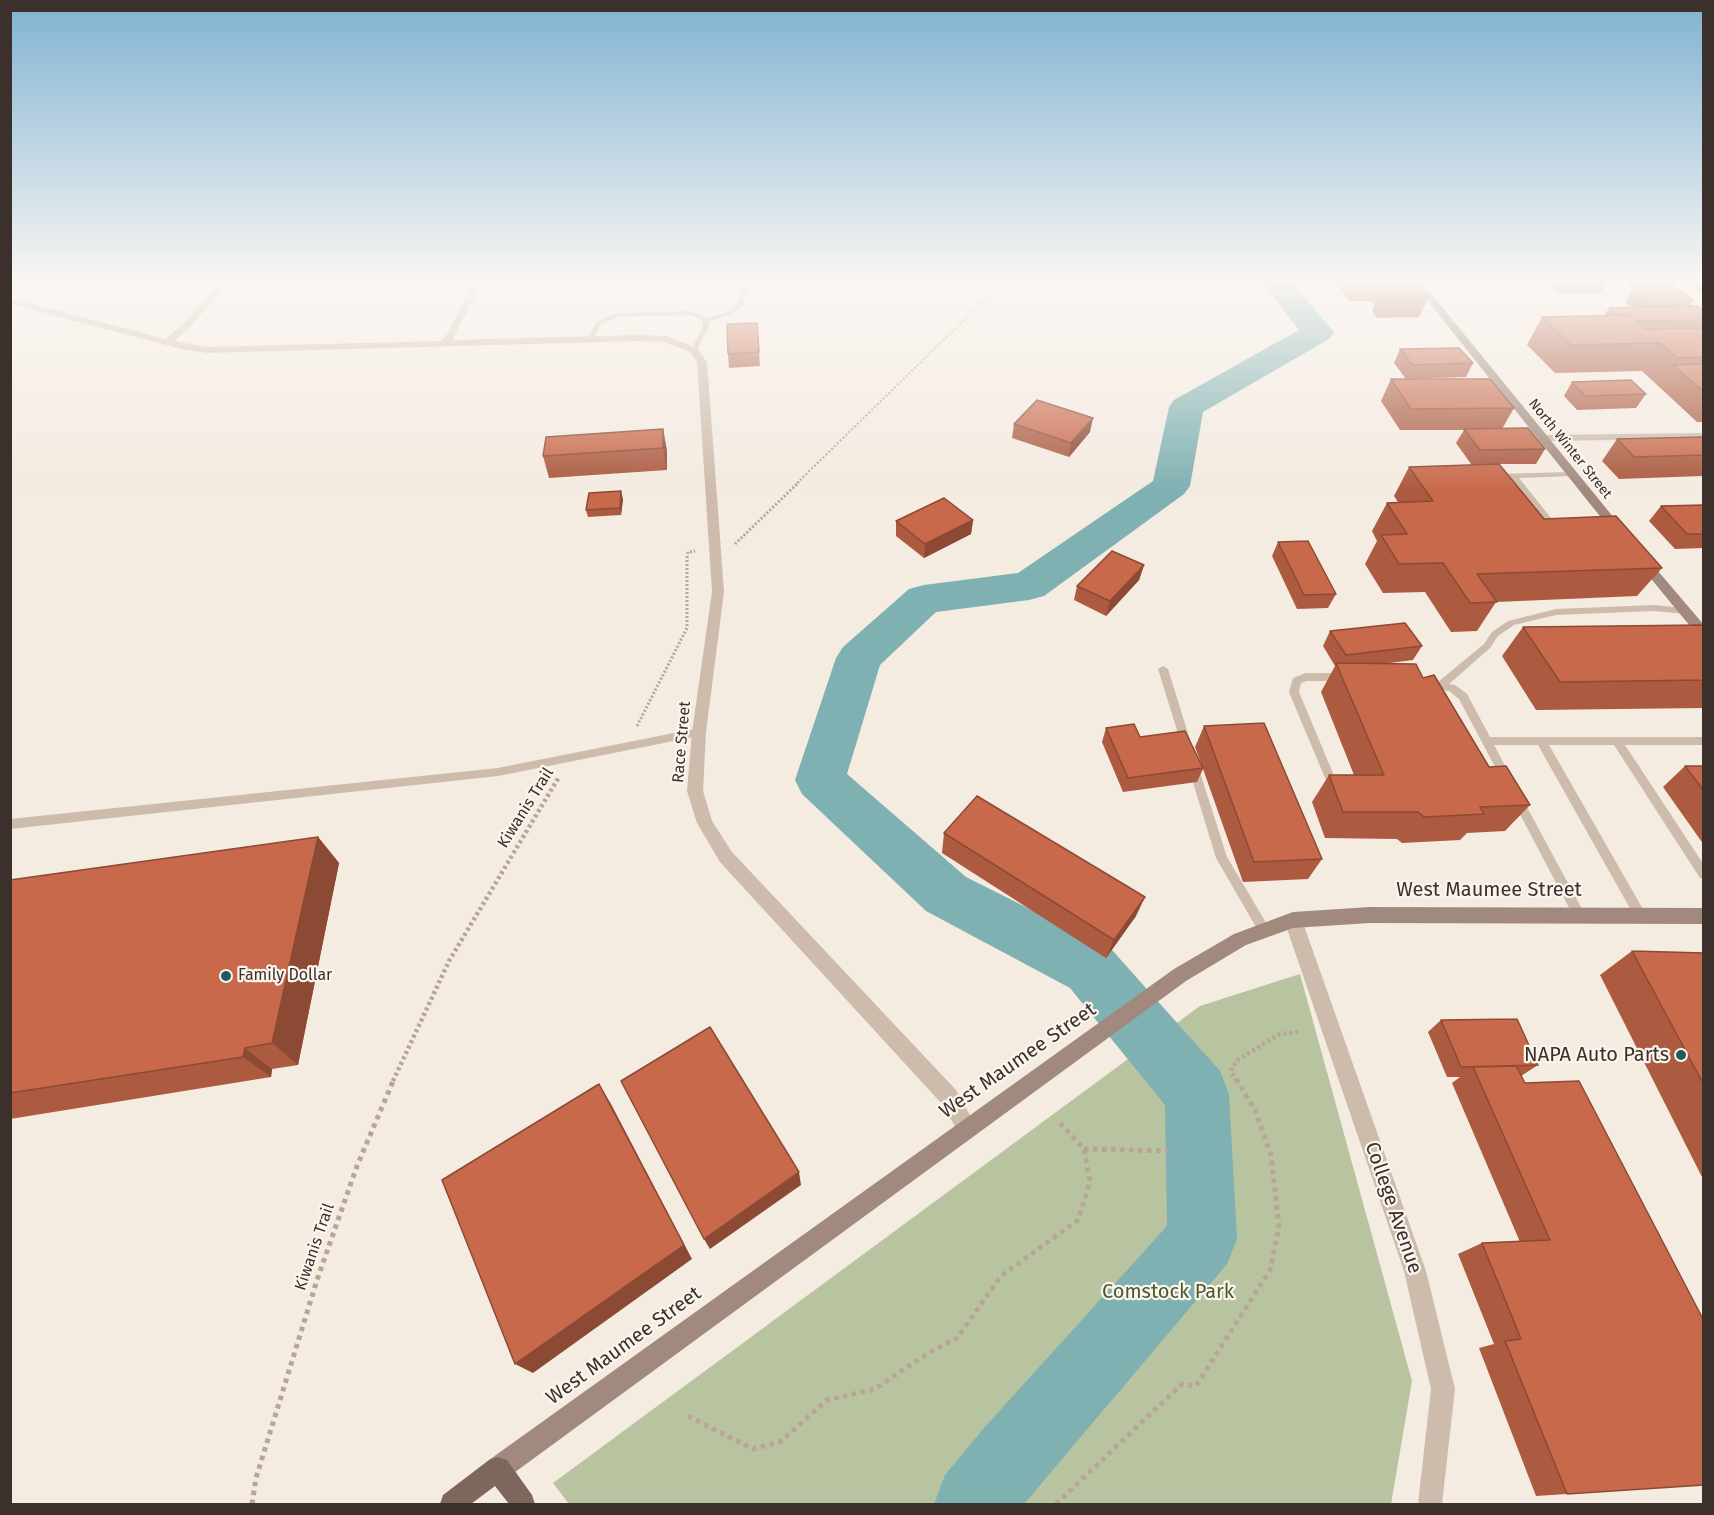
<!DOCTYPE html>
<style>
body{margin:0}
#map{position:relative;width:1714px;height:1515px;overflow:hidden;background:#f4ebe1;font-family:"Fira Sans",sans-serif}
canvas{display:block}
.frame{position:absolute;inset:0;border:12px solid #3b302b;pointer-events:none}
</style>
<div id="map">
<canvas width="1714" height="1515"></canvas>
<div class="frame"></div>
</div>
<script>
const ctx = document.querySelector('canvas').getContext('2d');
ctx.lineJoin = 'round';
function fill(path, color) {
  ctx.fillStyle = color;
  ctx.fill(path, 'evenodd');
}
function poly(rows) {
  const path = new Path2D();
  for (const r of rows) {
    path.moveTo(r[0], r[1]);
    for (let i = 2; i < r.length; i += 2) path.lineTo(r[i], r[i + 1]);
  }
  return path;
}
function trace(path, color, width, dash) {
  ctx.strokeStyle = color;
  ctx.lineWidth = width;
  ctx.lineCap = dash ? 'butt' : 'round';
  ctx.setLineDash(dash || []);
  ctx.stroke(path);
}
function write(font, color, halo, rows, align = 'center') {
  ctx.font = font + ' "Fira Sans",sans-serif';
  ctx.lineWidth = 4.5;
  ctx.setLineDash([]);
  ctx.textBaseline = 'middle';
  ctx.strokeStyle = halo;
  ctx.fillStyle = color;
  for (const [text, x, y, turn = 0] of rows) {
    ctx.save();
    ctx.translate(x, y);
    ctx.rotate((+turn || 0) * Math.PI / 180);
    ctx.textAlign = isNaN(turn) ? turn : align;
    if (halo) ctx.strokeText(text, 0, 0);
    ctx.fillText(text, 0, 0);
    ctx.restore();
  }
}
const green = poly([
 [1300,974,1412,1381,1391,1504,569,1504,553,1483,1200,1006]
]);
const river = poly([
 [1260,280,1290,280,1334,332,1329,339,1203,412,1190,486,1184,494,1044,596,1029,600,936,612,880,665,847,774,966,877,1112,950,1220,1071,1229,1094,1237,1239,1227,1264,1024,1504,934,1504,945,1475,984,1428,1167,1226,1165,1105,1070,988,926,911,802,794,795,780,836,658,843,647,909,589,924,585,1018,573,1153,481,1169,407,1174,400,1299,330,1260,280]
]);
const pathFar3 = poly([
 [797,483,1005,280]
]);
const pathFar2 = poly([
 [735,544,799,482],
 [637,726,687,628,687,558,688,552,695,551]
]);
const pathFar1 = poly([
 [393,1081,449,961,559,777],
 [1237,1081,1231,1072,1236,1061,1280,1034,1298,1032]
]);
const path = poly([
 [1084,1149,1173,1151],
 [688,1416,753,1449,781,1441,827,1400,875,1389,930,1352,957,1338,1001,1276,1078,1220,1090,1182,1084,1149,1059,1122],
 [252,1504,256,1478,317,1280,357,1166,394,1079],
 [1056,1504,1182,1384,1196,1386,1270,1270,1279,1227,1271,1155,1255,1110,1236,1079]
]);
const lane = poly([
 [746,280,752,280,742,306,733,314,708,322,709,327,696,351,691,350,703,327,702,321,700,318,690,315,619,317,602,323,592,340,587,339,597,321,618,313,691,311,704,316,706,318,729,312,737,304,746,280],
 [1571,472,1574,472,1574,476,1519,478,1559,528,1559,532,1556,533,1553,532,1510,478,1497,478,1493,476,1497,474,1571,472],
 [1654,605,1685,608,1690,611,1685,614,1654,611,1556,615,1514,625,1498,636,1490,648,1449,684,1455,685,1467,694,1490,737,1704,737,1704,745,1625,745,1704,865,1704,880,1700,878,1614,745,1549,745,1644,911,1646,915,1644,919,1640,920,1636,919,1538,745,1494,745,1511,777,1510,780,1502,780,1459,699,1449,691,1426,688,1421,684,1426,680,1438,682,1484,644,1492,632,1508,621,1556,609,1654,605],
 [1163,666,1168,669,1191,743,1186,747,1181,743,1158,669,1163,666],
 [1306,673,1342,673,1347,677,1342,681,1307,681,1301,683,1299,692,1335,778,1334,781,1330,782,1326,781,1325,778,1289,692,1293,678,1306,673],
 [699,728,704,732,699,736,498,776,10,829,10,819,498,768,699,728],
 [1193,762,1197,763,1198,766,1227,857,1268,926,1270,930,1268,934,1264,935,1260,934,1216,858,1188,766,1189,763,1193,762],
 [1517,795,1521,796,1583,911,1585,915,1583,919,1579,920,1575,919,1512,799,1513,796,1517,795]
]);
const street = poly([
 [222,280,231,280,187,330,174,341,207,347,441,341,448,333,475,280,484,280,452,340,638,335,666,336,697,348,707,362,724,592,706,732,703,791,712,821,732,852,956,1090,977,1128,974,1135,967,1138,960,1135,942,1104,720,862,697,823,687,791,692,732,712,592,697,362,690,352,665,342,638,341,207,353,182,349,10,304,10,298,165,339,181,326,222,280],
 [1704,433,1704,439,1542,441,1537,438,1542,435,1704,433],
 [1293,912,1299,915,1302,920,1426,1271,1455,1389,1442,1504,1418,1504,1431,1389,1404,1271,1284,920,1287,915,1293,912]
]);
const secondary = poly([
 [1411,280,1420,280,1623,529,1623,535,1615,535,1411,280],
 [1685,280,1695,280,1704,288,1704,296,1685,280],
 [1642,556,1646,557,1704,625,1704,639,1699,637,1638,563,1636,560,1638,557,1642,556],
 [1370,907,1704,908,1704,924,1370,923,1293,928,1246,945,1186,981,507,1478,498,1481,489,1478,486,1469,489,1460,1174,969,1234,934,1293,912,1370,907]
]);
const primary = poly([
 [498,1457,507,1460,532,1495,535,1504,509,1504,495,1486,471,1504,440,1504,443,1495,489,1460,498,1457]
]);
const wall = poly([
 [1334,280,1415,280,1429,297,1419,317,1377,318,1372,311,1374,305,1371,301,1349,301],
 [1546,280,1609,280,1600,294,1560,294],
 [1623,280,1678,280,1672,289,1693,301,1689,306,1704,311,1704,422,1697,422,1642,371,1555,373,1527,345,1542,317,1604,316,1609,308,1630,308,1625,302,1633,289],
 [757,323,760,366,729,368,728,354],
 [1400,349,1473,363,1466,377,1406,379,1394,363],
 [1391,379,1514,408,1502,429,1545,449,1536,464,1471,464,1456,443,1464,430,1400,430,1381,401],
 [1572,382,1646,394,1636,408,1577,410,1564,396],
 [1014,424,1090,432,1069,457,1012,438],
 [663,429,667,451,667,470,549,478,543,456],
 [1704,437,1704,477,1702,476,1619,479,1602,461,1617,439],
 [1409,467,1544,519,1662,568,1637,596,1496,602,1477,631,1451,632,1425,592,1383,593,1365,564,1377,541,1372,531,1387,503,1398,502,1394,496],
 [623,499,621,515,588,517,586,510],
 [1704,505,1704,548,1675,549,1649,521,1661,506],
 [973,520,971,534,924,558,896,536,896,521],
 [1278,542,1336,594,1328,608,1297,609,1272,556],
 [1144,565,1139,580,1106,616,1074,600,1077,586],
 [1704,625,1704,708,1536,710,1502,656,1523,627],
 [1330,631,1422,646,1413,660,1382,664,1423,678,1489,767,1530,805,1505,831,1467,833,1460,840,1402,843,1397,839,1325,838,1312,802,1329,775,1354,775,1321,692,1335,666,1323,646],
 [1204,726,1322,859,1308,879,1243,882,1203,769,1197,782,1123,792,1102,742,1106,728,1140,737,1201,763,1195,747],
 [1685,766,1704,766,1704,845,1663,787],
 [944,833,1136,916,1106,958,942,853],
 [318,837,339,863,298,1065,272,1069,271,1077,10,1119,10,880],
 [1632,951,1704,953,1704,1181,1600,975],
 [1441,1020,1538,1065,1521,1076,1525,1083,1579,1081,1567,1494,1536,1496,1479,1348,1494,1344,1458,1254,1482,1243,1520,1242,1452,1083,1460,1077,1447,1077,1428,1032]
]);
const shadedWall = poly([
 [1093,418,1090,432,1069,457,1071,443],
 [663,429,667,451,667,470,663,448],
 [621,491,623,499,621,515,620,508],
 [973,520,971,534,924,558,925,544],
 [1144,565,1139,580,1106,616,1110,601],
 [318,837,339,863,298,1065,272,1043],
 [1145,897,1136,916,1106,958,1114,940],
 [245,1048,272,1069,271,1077,243,1057],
 [599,1084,611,1104,692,1259,533,1373,515,1364],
 [799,1172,801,1185,710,1249,704,1239]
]);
const building = poly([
 [1357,280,1415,280,1429,297,1385,297,1380,291,1388,291,1379,281,1357,280],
 [1633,289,1680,289,1693,301,1645,301,1633,289],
 [1698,306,1704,311,1704,320,1636,321,1629,315,1617,315,1609,308,1698,306],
 [1629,315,1645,329,1704,328,1704,357,1677,358,1661,343,1571,345,1542,317,1629,315],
 [757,323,759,352,728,354,727,324,757,323],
 [1459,348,1473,363,1413,365,1400,349,1459,348],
 [1704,364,1704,392,1673,365,1704,364],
 [1391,379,1490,379,1514,408,1411,409,1391,379],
 [1631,380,1646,394,1586,396,1572,382,1631,380],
 [1037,400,1093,418,1071,443,1014,424,1037,400],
 [1528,428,1545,449,1480,450,1464,429,1528,428],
 [663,429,663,448,543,456,546,437,663,429],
 [1704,437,1704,455,1634,457,1617,439,1704,437],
 [1499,464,1544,519,1616,516,1662,568,1477,574,1497,602,1470,603,1443,563,1399,564,1381,535,1407,534,1387,503,1433,501,1409,467,1499,464],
 [621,491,620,508,586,510,589,493,621,491],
 [944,498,973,520,925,544,896,521,944,498],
 [1704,505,1704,534,1687,534,1661,506,1704,505],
 [1308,541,1336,594,1304,595,1278,542,1308,541],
 [1112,551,1144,565,1110,601,1077,586,1112,551],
 [1405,623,1422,646,1346,655,1330,631,1405,623],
 [1704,625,1704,680,1560,682,1523,627,1704,625],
 [1336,663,1416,664,1423,678,1434,675,1489,767,1506,766,1530,805,1480,807,1484,814,1424,817,1418,812,1343,812,1329,775,1384,775,1336,663],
 [1264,723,1322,859,1254,862,1204,726,1264,723],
 [1134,724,1140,737,1185,731,1203,768,1128,778,1106,728,1134,724],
 [1685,766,1704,766,1704,791,1685,766],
 [977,796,1145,897,1114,940,944,833,977,796],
 [318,837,272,1043,245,1048,243,1057,10,1093,10,880,318,837],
 [1632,951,1704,953,1704,1085,1632,951],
 [1517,1019,1538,1065,1461,1067,1441,1020,1517,1019],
 [710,1027,799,1172,704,1239,621,1081,710,1027],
 [1516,1066,1525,1083,1579,1081,1704,1321,1704,1485,1567,1494,1505,1341,1521,1339,1482,1243,1550,1240,1473,1067,1516,1066],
 [599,1084,684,1245,515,1364,442,1180,599,1084]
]);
const markers = [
 [226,976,6,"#1f5a5e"],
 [1681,1055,6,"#1f5a5e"]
];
const farStreetnames = [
 ["North Winter Street",1570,449,51]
];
const streetNames = [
 ["Race Street",682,742,-85],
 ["Kiwanis Trail",526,808,-58],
 ["Kiwanis Trail",315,1247,-71]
];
const poiNames = [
 ["Family Dollar",238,976]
];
const nearStreetnames = [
 ["West Maumee Street",1489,890],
 ["West Maumee Street",1018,1061,-35],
 ["College Avenue",1393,1208,71],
 ["West Maumee Street",624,1346,-36]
];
const nearPoinames = [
 ["NAPA Auto Parts",1669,1055]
];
const nearParknames = [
 ["Comstock Park",1168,1292]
];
fill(green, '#b8c4a0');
fill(river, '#7fb0b2');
trace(pathFar3, '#b9a596', 2, [2, 2]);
trace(pathFar2, '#b9a596', 3, [2, 2]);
trace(pathFar1, '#b9a596', 4.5, [3, 3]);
trace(path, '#b9a596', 5, [4.5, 4.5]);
fill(lane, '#cdbbac');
fill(street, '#cdbbac');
fill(secondary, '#a18a7d');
fill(primary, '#7d675c');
fill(wall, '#ac5a40');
fill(shadedWall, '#8c4a34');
fill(building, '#c8694b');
trace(building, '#8c4a34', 1.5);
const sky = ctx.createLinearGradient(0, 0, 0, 492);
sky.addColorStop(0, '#7eb2d2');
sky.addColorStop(0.57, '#faf6f2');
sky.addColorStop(1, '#faf6f200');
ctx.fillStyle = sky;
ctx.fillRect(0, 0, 1714, 492);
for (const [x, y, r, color] of markers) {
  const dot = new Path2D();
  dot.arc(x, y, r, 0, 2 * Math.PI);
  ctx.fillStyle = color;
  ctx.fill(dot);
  trace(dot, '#fbf5ee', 2);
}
write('14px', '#3b302b', '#fbf5ee', farStreetnames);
write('16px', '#3b302b', '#fbf5ee', streetNames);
write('16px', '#3b302b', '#fbf5ee', poiNames, 'left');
write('20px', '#3b302b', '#fbf5ee', nearStreetnames);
write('20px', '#3b302b', '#fbf5ee', nearPoinames, 'right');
write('20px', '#4a5a2e', '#fbf5ee', nearParknames);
</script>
